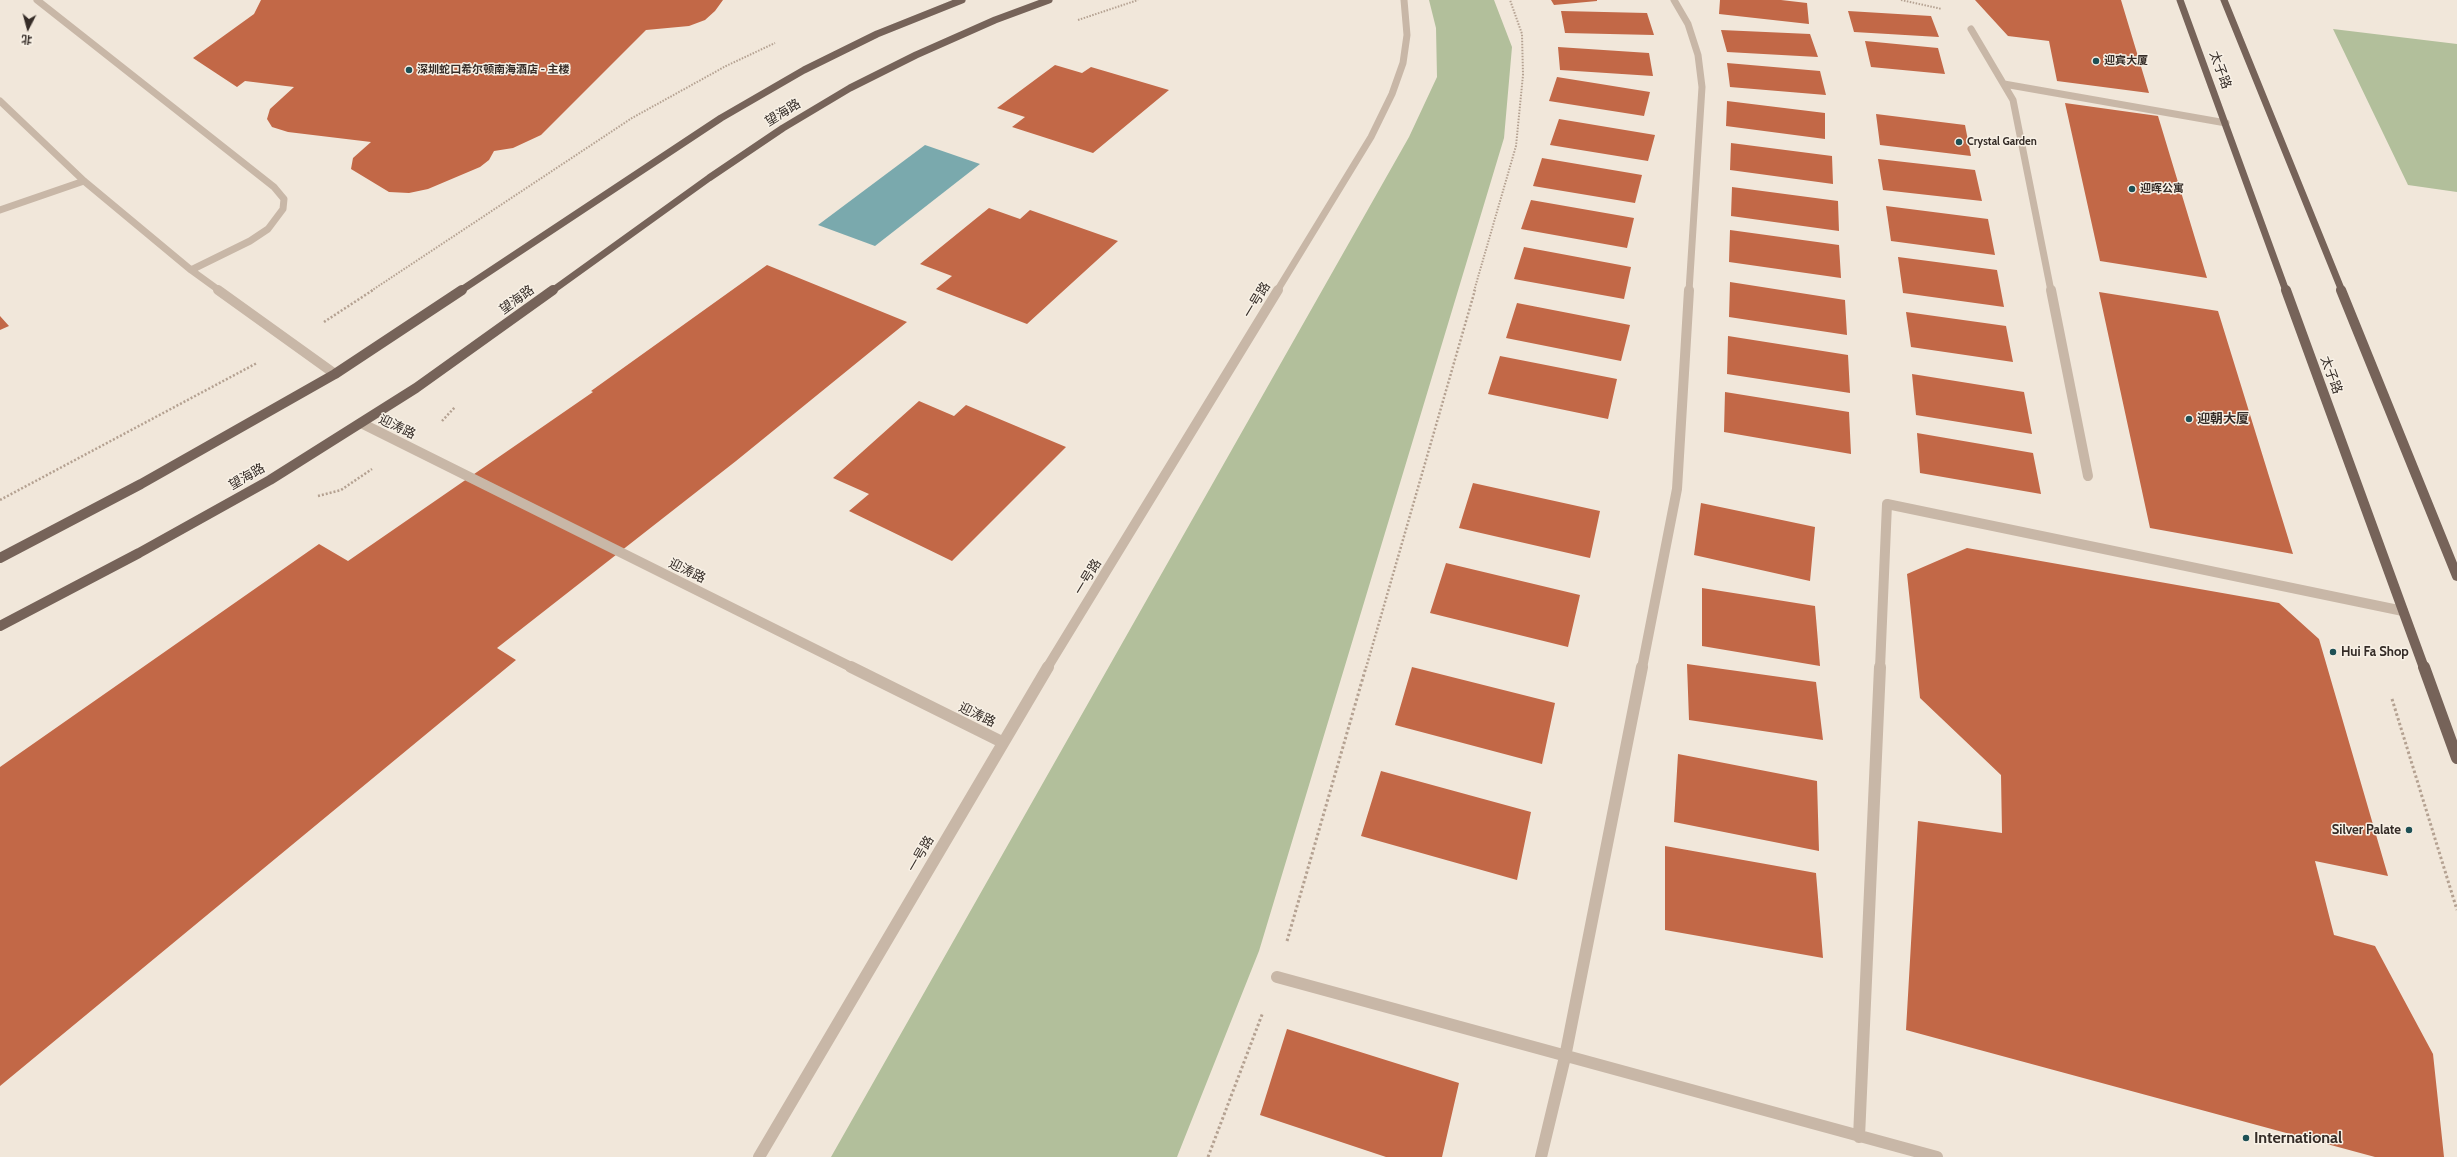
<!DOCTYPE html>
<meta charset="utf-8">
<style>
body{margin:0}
#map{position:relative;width:2457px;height:1157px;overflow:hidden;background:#f1e7da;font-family:Cabin,"Noto Sans SC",sans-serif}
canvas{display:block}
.north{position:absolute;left:8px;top:8px;width:40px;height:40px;-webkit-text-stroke:3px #f8f1e6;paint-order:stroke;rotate:186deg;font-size:11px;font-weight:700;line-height:16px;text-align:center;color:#352c27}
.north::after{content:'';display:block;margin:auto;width:14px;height:18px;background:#352c27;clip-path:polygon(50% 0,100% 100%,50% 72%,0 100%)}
</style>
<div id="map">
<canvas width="2457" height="1157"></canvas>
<div class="north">北</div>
</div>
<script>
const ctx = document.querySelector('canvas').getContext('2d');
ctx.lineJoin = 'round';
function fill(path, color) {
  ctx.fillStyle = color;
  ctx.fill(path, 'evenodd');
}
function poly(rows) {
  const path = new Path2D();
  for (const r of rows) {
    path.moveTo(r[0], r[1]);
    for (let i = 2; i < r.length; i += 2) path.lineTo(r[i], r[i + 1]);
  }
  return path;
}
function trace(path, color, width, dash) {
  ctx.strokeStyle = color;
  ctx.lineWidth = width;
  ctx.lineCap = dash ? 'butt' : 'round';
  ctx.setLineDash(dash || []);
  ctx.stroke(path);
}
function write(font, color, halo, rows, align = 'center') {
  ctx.font = font + ' Cabin,"Noto Sans SC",sans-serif';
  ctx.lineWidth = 3;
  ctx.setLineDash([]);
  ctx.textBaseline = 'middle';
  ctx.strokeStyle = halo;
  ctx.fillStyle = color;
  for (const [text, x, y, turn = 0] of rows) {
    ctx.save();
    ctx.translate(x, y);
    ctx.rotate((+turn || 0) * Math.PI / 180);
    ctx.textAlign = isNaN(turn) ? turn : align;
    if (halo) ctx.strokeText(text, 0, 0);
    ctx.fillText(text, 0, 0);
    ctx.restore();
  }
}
const green = poly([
 [1429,0,1494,0,1512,47,1504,138,1259,951,1177,1157,831,1157,1409,137,1437,77,1436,28],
 [2333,29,2457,44,2457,192,2408,185]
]);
const water = poly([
 [925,145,980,164,875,246,818,225]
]);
const building = poly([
 [261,0,723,0,715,11,705,20,689,26,646,30,541,135,513,148,494,151,489,160,480,167,428,189,409,193,389,192,351,169,353,158,371,142,288,132,272,127,267,119,270,109,294,87,245,81,237,87,193,58,254,14],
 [1551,0,1597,0,1597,1,1554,5],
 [1720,0,1781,0,1807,3,1809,24,1719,14],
 [1975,0,2121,0,2149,93,2057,81,2049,41,2008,36],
 [1561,11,1647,13,1654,35,1565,33],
 [1848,11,1931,16,1939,37,1854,32],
 [1721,30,1810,34,1818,57,1727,52],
 [1865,41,1938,48,1945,74,1871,67],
 [1558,47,1649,53,1653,76,1560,70],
 [1727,63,1820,71,1826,95,1730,87],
 [1055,65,1082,73,1091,67,1169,90,1093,153,1012,127,1025,117,997,108],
 [1557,77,1650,92,1644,116,1549,101],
 [1727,101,1825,113,1825,139,1726,126],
 [2065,103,2158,116,2207,278,2100,261],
 [1876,114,1965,125,1971,156,1880,145],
 [1559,119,1655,135,1648,161,1550,145],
 [1731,143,1832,156,1833,184,1730,170],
 [1542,158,1642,175,1635,203,1533,186],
 [1878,159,1975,170,1982,201,1883,190],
 [1732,187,1838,201,1839,231,1731,216],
 [1531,200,1634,218,1627,248,1521,229],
 [1886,206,1988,219,1995,255,1891,241],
 [989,208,1020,219,1030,210,1118,241,1027,324,936,289,952,276,920,264],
 [1730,230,1839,245,1841,278,1729,262],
 [1524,247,1631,267,1624,299,1514,279],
 [1898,257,1997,270,2004,307,1903,293],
 [767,265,907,322,736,461,497,648,516,660,0,1086,0,767,319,544,348,561,593,392,591,391],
 [1730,282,1845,300,1847,335,1729,317],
 [2099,292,2218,311,2293,554,2150,528],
 [1517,303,1630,325,1621,361,1506,338],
 [1906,312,2006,326,2013,362,1911,347],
 [0,316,9,326,0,330],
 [1728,336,1848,355,1850,393,1727,374],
 [1500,356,1617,379,1608,419,1488,394],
 [1912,374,2024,392,2032,434,1916,415],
 [1725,392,1849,412,1851,454,1724,432],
 [919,401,954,416,966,405,1066,447,952,561,849,511,869,494,833,478],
 [1917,433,2033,453,2041,494,1920,473],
 [1473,483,1600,511,1590,558,1459,528],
 [1701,503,1815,527,1810,581,1694,555],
 [1967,548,2279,603,2319,639,2388,876,2315,861,2334,935,2375,946,2433,1054,2444,1157,2375,1157,1906,1030,1918,821,2002,833,2001,775,1920,698,1907,574],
 [1446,563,1580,595,1568,647,1430,613],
 [1702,588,1815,606,1820,666,1702,646],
 [1687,664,1816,682,1823,740,1689,720],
 [1412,667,1555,703,1542,764,1395,725],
 [1678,754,1817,781,1819,851,1674,822],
 [1381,771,1531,812,1517,880,1361,836],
 [1665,846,1816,873,1823,958,1665,930],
 [1287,1029,1459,1083,1442,1157,1386,1157,1260,1115]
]);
const pathFar2 = poly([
 [1901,0,1942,9],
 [1078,20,1138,0],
 [371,291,632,118,726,66,775,43],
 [1474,291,1516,146,1523,75,1522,34,1510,0]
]);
const pathFar1 = poly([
 [324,322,373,290],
 [442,421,455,407],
 [318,496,341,490,372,469],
 [0,500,257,363],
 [1366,668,1475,290]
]);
const path = poly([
 [2392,699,2457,910],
 [1287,941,1366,667],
 [1208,1157,1263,1012]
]);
const minorFar2 = poly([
 [37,0,274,187,284,199,283,209,268,229,250,241,191,270],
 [1674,0,1688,24,1698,55,1702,87,1689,291],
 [1971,29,2013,100,2051,291],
 [2004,84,2226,123],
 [0,101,84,181,191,270,220,291],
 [0,210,84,181],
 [1277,291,1371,137,1392,94,1403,63,1407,35,1404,0]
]);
const minorFar1 = poly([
 [218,290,335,374],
 [2051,290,2088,476],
 [361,423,853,668],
 [1047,668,1278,290],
 [1642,668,1677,489,1689,290],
 [1880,668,1887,504,2403,611]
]);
const minor = poly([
 [851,667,1002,742],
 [1277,977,1937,1157],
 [1859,1137,1880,667],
 [759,1157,1048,667],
 [1541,1157,1565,1057,1642,667]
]);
const majorFar2 = poly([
 [2180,0,2286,291],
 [2224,0,2342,291],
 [460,291,721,118,804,70,877,34,962,0],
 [552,291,709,178,783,128,850,88,916,55,995,20,1049,0]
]);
const majorFar1 = poly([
 [2286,290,2424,668],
 [2341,290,2457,576],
 [0,558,141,484,335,374,462,290],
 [0,626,139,553,270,480,416,388,553,290]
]);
const major = poly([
 [2424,667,2457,758]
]);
const markers = [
 [2096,61,4,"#1e5055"],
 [409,70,4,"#1e5055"],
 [1959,142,4,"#1e5055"],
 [2132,189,4,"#1e5055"],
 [2189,419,4,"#1e5055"],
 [2333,652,4,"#1e5055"],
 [2409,830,4,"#1e5055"],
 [2246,1138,4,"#1e5055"]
];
const farPoinames = [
 ["迎宾大厦",2104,61],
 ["深圳蛇口希尔顿南海酒店 - 主楼",417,70],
 ["Crystal Garden",1967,142],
 ["迎晖公寓",2140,189]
];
const streetNames = [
 ["太子路",2220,70,70],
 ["望海路",783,113,-32],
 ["望海路",517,300,-36],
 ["一号路",1257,300,-59],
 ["太子路",2331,375,70],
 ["迎涛路",397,427,26],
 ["望海路",247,477,-30],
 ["迎涛路",687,571,26],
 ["一号路",1088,577,-59],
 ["迎涛路",977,715,26],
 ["一号路",921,854,-60]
];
const poiNames = [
 ["迎朝大厦",2197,419],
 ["Hui Fa Shop",2341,652],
 ["Silver Palate",2401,830,"right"]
];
const nearPoinames = [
 ["International",2254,1138]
];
fill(green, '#b2bf9b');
fill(water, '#7aa9ad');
fill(building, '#c26847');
trace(pathFar2, '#b4a191', 2, [1.5, 1.5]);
trace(pathFar1, '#b4a191', 2.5, [2, 2]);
trace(path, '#b4a191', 3, [2.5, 2.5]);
trace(minorFar2, '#c8b7a7', 7);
trace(minorFar1, '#c8b7a7', 10);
trace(minor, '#c8b7a7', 12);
trace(majorFar2, '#766359', 7);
trace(majorFar1, '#766359', 10);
trace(major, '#766359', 12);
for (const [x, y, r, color] of markers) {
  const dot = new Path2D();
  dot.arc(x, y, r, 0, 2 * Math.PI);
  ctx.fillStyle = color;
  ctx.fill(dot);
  trace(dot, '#f8f1e6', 1.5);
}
write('bold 11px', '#352c27', '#f8f1e6', farPoinames, 'left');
write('13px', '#352c27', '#f8f1e6', streetNames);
write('bold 13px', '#352c27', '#f8f1e6', poiNames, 'left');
write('bold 16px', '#352c27', '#f8f1e6', nearPoinames, 'left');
</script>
